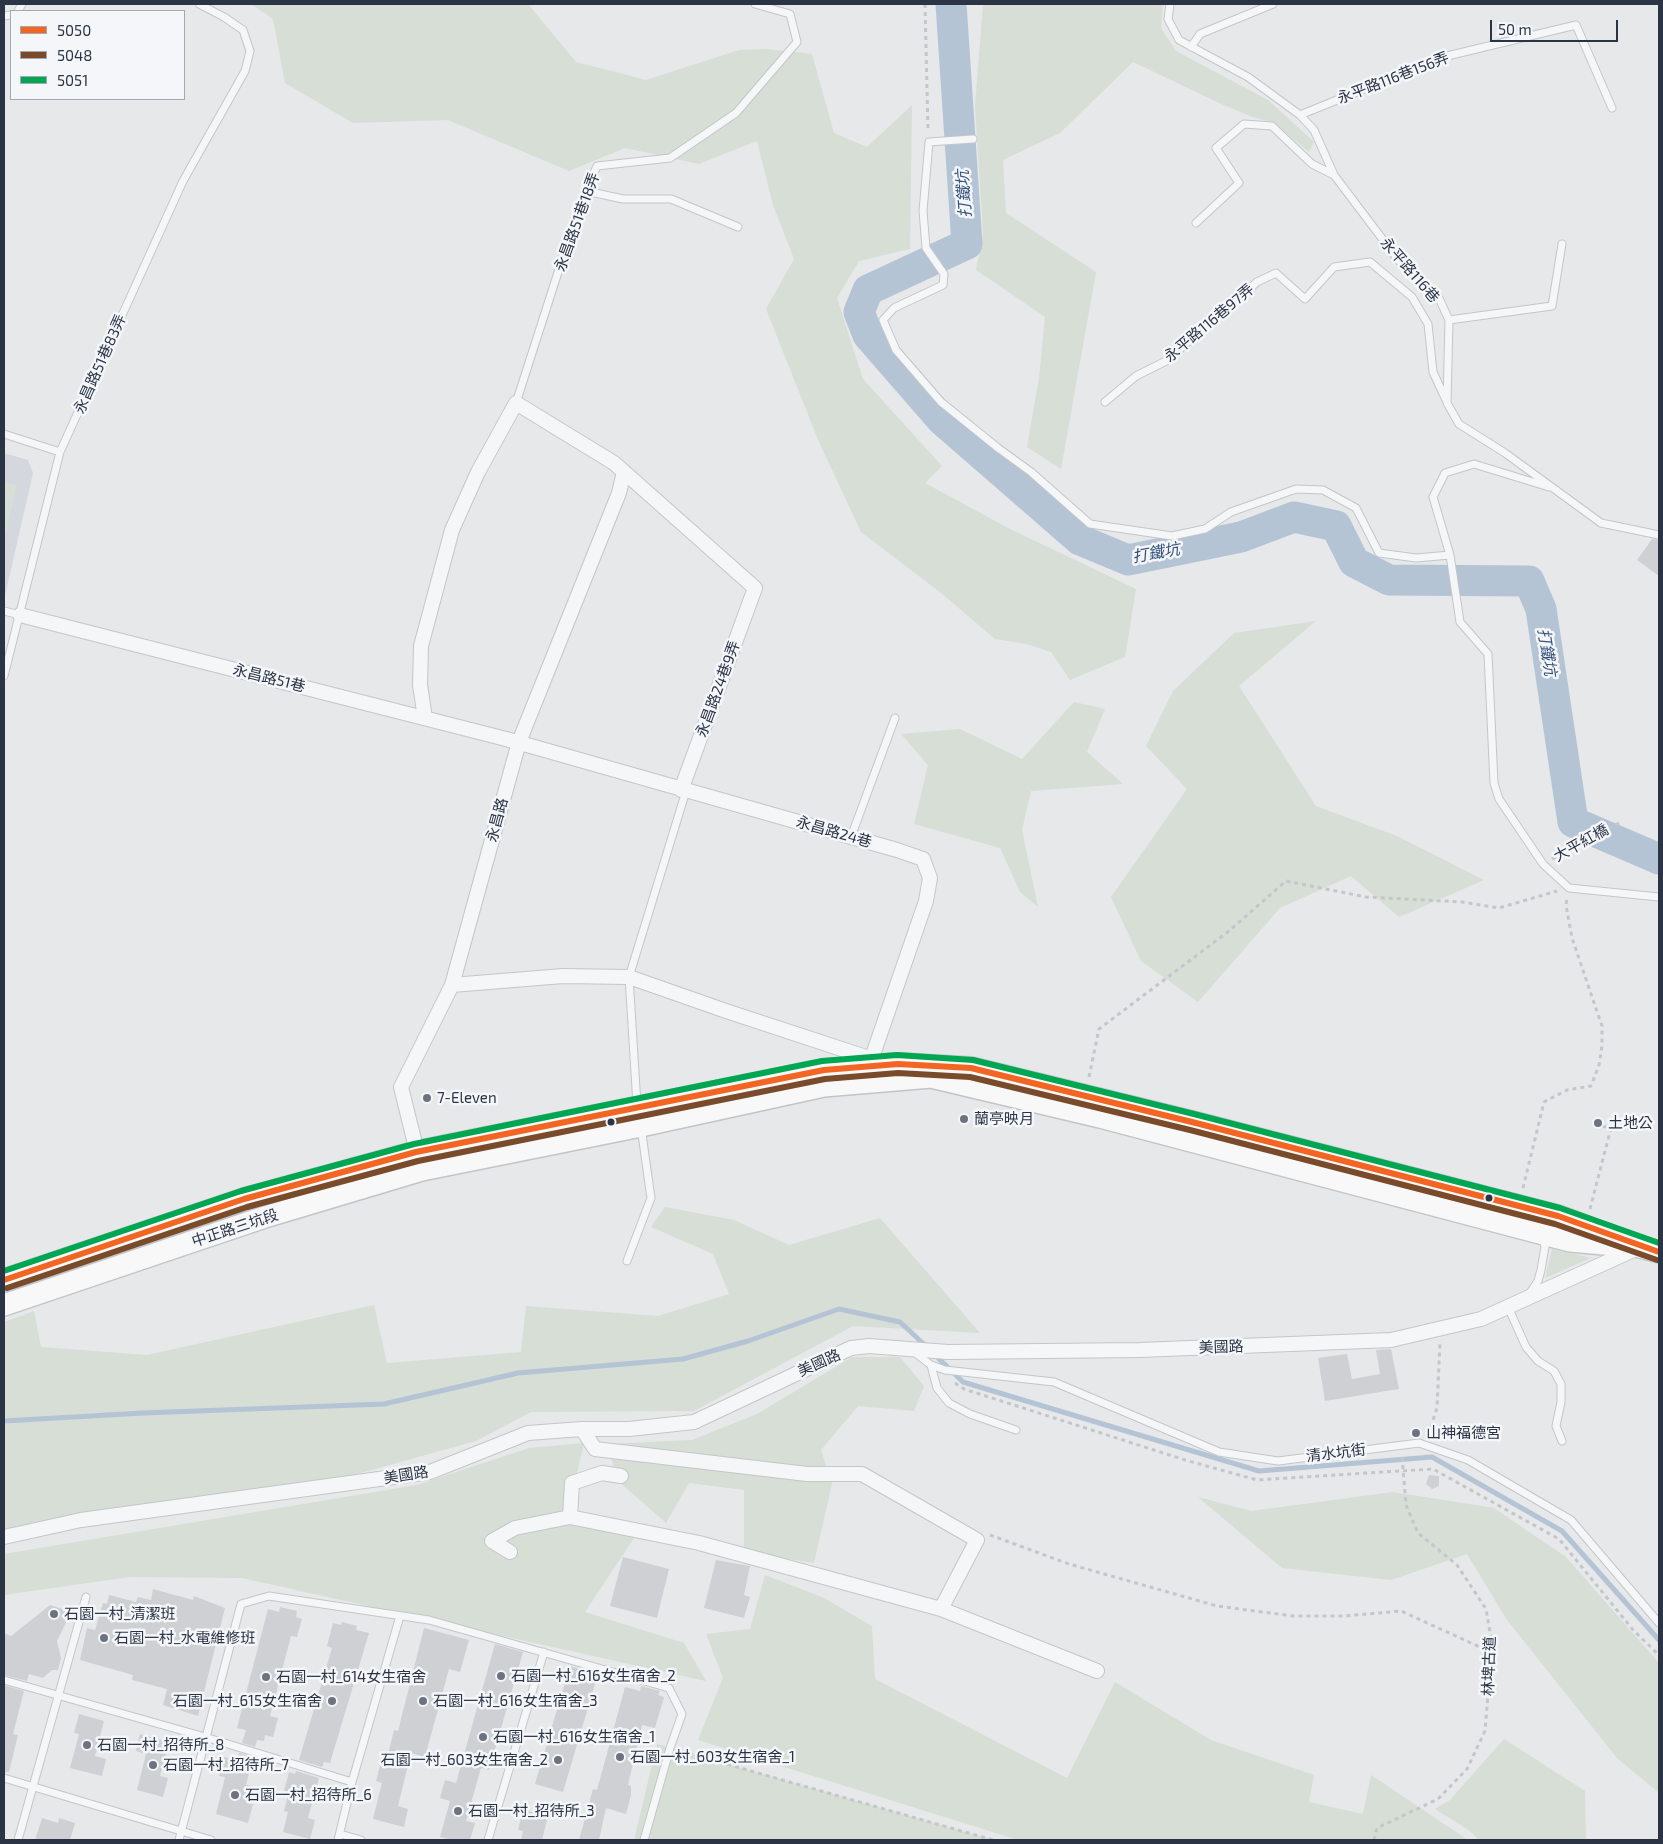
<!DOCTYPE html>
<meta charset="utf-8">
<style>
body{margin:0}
#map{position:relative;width:1663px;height:1844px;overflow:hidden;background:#e6e8ea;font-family:"Exo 2",sans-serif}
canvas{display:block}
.frame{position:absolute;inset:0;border:5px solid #2b3445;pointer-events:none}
.legend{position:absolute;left:10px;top:10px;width:175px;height:90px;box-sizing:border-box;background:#f4f6f9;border:1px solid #a4a8b1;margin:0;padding:6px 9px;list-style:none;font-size:15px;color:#2b3445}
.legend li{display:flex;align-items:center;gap:10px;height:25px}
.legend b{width:25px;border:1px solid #a4a8b1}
.scale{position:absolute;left:1490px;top:20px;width:128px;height:22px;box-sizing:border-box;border:2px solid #2b3445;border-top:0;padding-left:6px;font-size:15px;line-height:18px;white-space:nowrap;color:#2b3445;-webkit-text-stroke:4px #f4f6f9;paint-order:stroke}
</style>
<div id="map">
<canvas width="1663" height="1844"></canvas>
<div class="frame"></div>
<ul class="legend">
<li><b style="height:6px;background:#f26522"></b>5050</li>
<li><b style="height:6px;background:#7a4b2a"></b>5048</li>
<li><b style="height:6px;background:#00a651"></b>5051</li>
</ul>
<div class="scale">50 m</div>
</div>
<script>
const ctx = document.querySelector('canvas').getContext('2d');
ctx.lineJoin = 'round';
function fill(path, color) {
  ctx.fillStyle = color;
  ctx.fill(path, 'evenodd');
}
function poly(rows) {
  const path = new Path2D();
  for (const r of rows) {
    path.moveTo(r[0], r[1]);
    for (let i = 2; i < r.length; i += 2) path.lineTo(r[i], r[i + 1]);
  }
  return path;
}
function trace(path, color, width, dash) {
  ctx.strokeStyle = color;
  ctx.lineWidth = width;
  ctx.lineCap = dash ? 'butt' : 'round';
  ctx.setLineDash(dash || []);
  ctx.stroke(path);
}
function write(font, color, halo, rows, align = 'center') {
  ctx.font = font + ' "Exo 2","Noto Sans TC",sans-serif';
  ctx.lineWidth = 5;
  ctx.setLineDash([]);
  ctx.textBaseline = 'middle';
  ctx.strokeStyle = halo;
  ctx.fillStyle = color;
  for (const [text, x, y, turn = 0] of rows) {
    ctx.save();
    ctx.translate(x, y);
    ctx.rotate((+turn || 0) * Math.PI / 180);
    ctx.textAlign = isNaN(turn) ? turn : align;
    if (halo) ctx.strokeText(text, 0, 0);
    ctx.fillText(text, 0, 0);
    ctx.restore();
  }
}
const built = poly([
 [4,453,28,460,33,473,4,600]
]);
const green = poly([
 [251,4,528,4,576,62,646,80,739,50,767,49,812,54,834,133,867,147,912,105,910,249,859,261,837,298,863,379,942,466,925,483,1010,529,1136,589,1125,657,1070,680,1051,652,1027,644,995,639,941,593,861,532,819,442,766,309,794,259,773,205,757,141,699,164,625,148,569,171,448,120,353,123,285,83,273,19],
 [983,4,1163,4,1161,28,1176,51,1268,100,1314,142,1309,152,1274,123,1250,116,1219,103,1133,62,1060,133,1003,160,1006,213,1096,272,1061,469,1027,447,1039,378,1045,317,976,270,983,233,975,106],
 [4,482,17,485,4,542],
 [1316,621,1239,686,1316,806,1397,836,1484,880,1399,917,1351,876,1280,908,1198,1002,1141,961,1111,897,1187,789,1146,746,1173,691,1234,633],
 [1074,702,1105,709,1087,752,1123,784,1031,791,1022,830,1038,907,1020,892,1000,848,914,824,928,765,901,734,960,729,1022,759],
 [665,1207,734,1220,789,1245,880,1218,980,1333,853,1326,694,1411,531,1412,476,1441,357,1474,4,1534,4,1322,34,1311,41,1347,147,1355,374,1305,387,1363,521,1352,526,1306,658,1316,729,1294,713,1254,651,1227],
 [1552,1249,1591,1258,1545,1278],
 [852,1357,900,1357,924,1386,914,1411,858,1406,821,1450,832,1484,814,1563,744,1552,744,1490,689,1483,666,1523,618,1481,607,1444,692,1440,757,1414],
 [584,1443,568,1510,636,1535,585,1612,684,1643,706,1681,242,1578,130,1577,4,1595,4,1554,417,1485,529,1448],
 [1393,1492,1494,1508,1566,1557,1659,1663,1659,1793,1617,1758,1507,1620,1467,1554,1391,1580,1282,1568,1198,1497,1251,1511],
 [765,1575,822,1597,872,1626,875,1679,1067,1778,1115,1682,1211,1740,1314,1775,1309,1802,1363,1814,1371,1775,1468,1840,1018,1840,698,1740,723,1678,706,1634,750,1629],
 [1504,1739,1585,1791,1586,1840,1479,1840,1470,1831,1435,1809,1450,1800],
 [657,1744,993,1840,634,1840]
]);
const stream = poly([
 [935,1355,963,1382,1259,1471,1432,1457,1562,1531,1659,1640],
 [4,1421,143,1413,384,1404,518,1373,683,1359,748,1341,839,1309,900,1322,928,1348]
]);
const river = poly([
 [951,4,967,244,868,290,859,312,868,335,942,420,1080,540,1128,560,1241,537,1294,517,1336,526,1354,562,1389,580,1529,581,1541,609,1573,822,1659,859]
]);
const building = poly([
 [1652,539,1659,540,1659,576,1637,560],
 [1391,1349,1399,1389,1325,1401,1318,1358,1347,1354,1352,1379,1380,1374,1376,1350],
 [1429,1475,1439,1476,1439,1486,1432,1489,1426,1484],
 [623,1557,669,1569,657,1618,610,1606],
 [716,1560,750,1566,744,1595,750,1597,744,1618,704,1608],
 [153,1589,193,1600,194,1596,225,1608,198,1716,163,1705,167,1689,132,1680,133,1675,80,1660,87,1628,95,1630,103,1603,107,1604,109,1595,136,1602,138,1597,151,1600],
 [50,1605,71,1612,57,1641,61,1658,58,1670,52,1670,43,1678,29,1674,27,1681,4,1675,4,1633,11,1636],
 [280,1607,297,1611,296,1617,302,1619,297,1637,291,1636,270,1716,278,1718,273,1737,265,1735,264,1741,257,1740,255,1747,242,1743,246,1730,237,1728,268,1609,279,1612],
 [342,1622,357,1626,356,1630,369,1633,330,1763,324,1762,322,1767,299,1760,332,1648,327,1646,333,1623,341,1625],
 [424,1628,469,1640,460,1672,449,1669,425,1757,411,1753,398,1806,408,1809,404,1827,373,1819,382,1783,376,1781,380,1766,385,1767,394,1730,398,1731],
 [495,1644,523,1652,489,1770,481,1768,466,1821,475,1823,470,1840,453,1840,440,1837,450,1801,440,1798,445,1780,456,1783],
 [570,1666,598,1674,563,1792,535,1784],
 [4,1685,24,1691,13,1734,18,1735,9,1772,4,1772],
 [641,1686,660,1691,658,1695,664,1697,655,1728,642,1725,628,1785,631,1786,631,1795,626,1814,606,1808,599,1840,579,1840,593,1789,597,1790,625,1687,640,1691],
 [79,1714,104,1721,95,1756,106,1759,102,1776,70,1768,79,1734,74,1733],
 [140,1734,169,1742,160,1776,168,1778,163,1797,137,1790,146,1754,136,1751],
 [239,1753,253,1757,246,1785,252,1786,248,1803,253,1804,248,1823,216,1814,225,1777,219,1776,224,1757,237,1760],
 [296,1771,319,1778,308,1818,315,1820,310,1839,283,1832,288,1812,284,1811,288,1796,283,1795,289,1772,295,1774],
 [523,1810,548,1816,542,1840,521,1840,523,1831,518,1830],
 [42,1818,58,1823,59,1818,75,1823,70,1840,35,1840]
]);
const path = poly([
 [925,4,928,131],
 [1552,859,1619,823],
 [1089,1077,1099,1029,1229,931,1286,881,1366,897,1462,902,1499,908,1557,891],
 [1523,1188,1544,1102,1567,1090,1591,1086,1599,1065,1602,1046,1602,1026,1572,938,1566,905,1567,898],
 [1590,1209,1611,1128,1601,1126],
 [955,1383,964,1389,1185,1460,1257,1480,1433,1469,1559,1539,1634,1631,1659,1655],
 [1428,1435,1437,1408,1440,1342],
 [990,1535,1069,1564,1217,1606,1293,1616,1344,1616,1401,1611,1482,1648],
 [681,1751,993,1840],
 [1374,1840,1377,1828,1438,1799,1467,1769,1485,1731,1492,1644,1486,1609,1457,1565,1418,1533,1406,1505,1402,1456]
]);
const service = poly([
 [1170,4,1168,19,1179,40,1248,77,1300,115,1314,130,1334,175,1399,261,1438,296,1449,320,1447,403,1459,424,1505,453,1601,523,1659,535],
 [18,11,22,4],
 [4,16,11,15],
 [1191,47,1200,34,1273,4],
 [1300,115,1443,57,1576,25,1612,108],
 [973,139,929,142,923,211,926,248,944,274,943,285,894,308,883,320,896,350,941,402,998,448,1031,472,1090,524,1172,536,1205,529,1231,512,1296,489,1323,490,1356,508,1379,553,1416,558,1450,555],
 [586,191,623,199,671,199,738,227],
 [1196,223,1239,183,1216,148,1244,124,1272,126,1312,164,1334,175],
 [1449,320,1552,306,1562,244],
 [1105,402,1136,376,1166,361,1257,282,1276,273,1305,299,1334,267,1370,262,1412,297,1428,324,1433,372,1446,400],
 [516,403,578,210,597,166,670,158,736,113,797,42,790,14,755,4],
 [4,434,60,452],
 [1549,487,1474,464,1445,473,1433,497,1450,555,1460,622,1488,654,1494,783,1499,799,1543,864,1569,888,1659,897],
 [4,611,20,615],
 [4,676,60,452,183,181,245,71,250,51,243,30,224,17,199,4],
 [851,837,895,718],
 [637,1105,629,977,686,791],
 [627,1261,651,1198,641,1127],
 [1530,1293,1538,1281,1541,1270,1545,1247,1543,1238],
 [1508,1307,1526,1347,1538,1361,1554,1371,1561,1384,1561,1402,1556,1426,1562,1441],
 [914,1352,931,1365,945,1370,1054,1382,1219,1452,1278,1461,1419,1443,1468,1460,1571,1520,1659,1623],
 [931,1365,937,1388,949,1403,970,1414,1016,1430],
 [4,1680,205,1737,352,1782],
 [4,1778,211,1840],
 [340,1834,361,1840],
 [18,1840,86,1597],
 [179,1840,241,1604,269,1596,429,1620,669,1688,682,1714,670,1748,644,1840],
 [338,1840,352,1782,400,1616],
 [488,1840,544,1652]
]);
const minor = poly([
 [20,615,506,739,897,850,923,859,930,878,926,901,867,1072],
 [425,718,420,685,421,646,452,530,478,472,516,403,614,463,755,588,681,790],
 [452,985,563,976,629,977,726,1011,872,1059],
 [419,1160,401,1087,452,985,519,742,619,493,624,472],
 [582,1429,595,1449,807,1474,862,1474,977,1540,941,1609,1097,1671],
 [621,1476,602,1473,572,1483,570,1517,699,1543,941,1609],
 [4,1537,81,1520,430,1472,528,1433,582,1429,629,1429,694,1422,851,1348,869,1346,948,1352,1140,1350,1391,1340,1481,1319,1640,1247],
 [510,1552,492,1541,515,1528,570,1517]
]);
const primary = poly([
 [4,1280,244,1199,416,1152,824,1070,898,1064,971,1068,1192,1122,1558,1216,1640,1247,1659,1252],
 [4,1305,265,1217,422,1170,641,1126,824,1086,931,1077,1100,1117,1570,1241,1615,1245]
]);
const bus1 = poly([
 [4,1280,244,1199,416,1152,824,1070,898,1064,971,1068,1192,1122,1558,1216,1659,1252]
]);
const bus2 = poly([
 [7,1288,247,1207,418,1161,825,1079,898,1073,970,1077,1190,1130,1555,1224,1657,1260]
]);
const bus3 = poly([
 [4,1271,241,1191,414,1144,822,1061,897,1055,973,1060,1194,1114,1560,1208,1659,1243]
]);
const markers = [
 [427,1098,5,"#6c737f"],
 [964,1119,5,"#6c737f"],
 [611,1122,4.5,"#2b3445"],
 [1598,1123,5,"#6c737f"],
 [1489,1198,4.5,"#2b3445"],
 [1416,1433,5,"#6c737f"],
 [54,1614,5,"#6c737f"],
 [104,1638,5,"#6c737f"],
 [501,1676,5,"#6c737f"],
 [266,1677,5,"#6c737f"],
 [332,1701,5,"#6c737f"],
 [423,1701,5,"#6c737f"],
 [483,1737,5,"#6c737f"],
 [87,1745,5,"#6c737f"],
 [620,1757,5,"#6c737f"],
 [558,1760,5,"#6c737f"],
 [153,1765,5,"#6c737f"],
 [235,1795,5,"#6c737f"],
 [458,1811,5,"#6c737f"]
];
const streetNames = [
 ["永平路116巷156弄",1393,78,-21],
 ["永昌路51巷18弄",577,222,-70],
 ["永平路116巷",1410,270,49],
 ["永平路116巷97弄",1209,323,-40],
 ["永昌路51巷83弄",100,364,-66],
 ["永昌路51巷",269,678,14],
 ["永昌路24巷9弄",718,689,-70],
 ["永昌路",497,820,-75],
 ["永昌路24巷",834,832,16],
 ["大平紅橋",1581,843,-29],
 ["中正路三坑段",235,1228,-18],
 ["美國路",1221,1347,-2],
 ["美國路",819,1363,-24],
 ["清水坑街",1336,1453,-7],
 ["美國路",406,1475,-9],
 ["林埤古道",1489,1666,-88]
];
const poiNames = [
 ["7-Eleven",437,1098],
 ["蘭亭映月",974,1119],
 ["土地公",1608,1123],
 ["山神福德宮",1426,1433],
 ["石園一村_清潔班",64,1614],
 ["石園一村_水電維修班",114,1638],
 ["石園一村_616女生宿舍_2",511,1676],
 ["石園一村_614女生宿舍",276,1677],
 ["石園一村_615女生宿舍",322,1701,"right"],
 ["石園一村_616女生宿舍_3",433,1701],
 ["石園一村_616女生宿舍_1",493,1737],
 ["石園一村_招待所_8",97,1745],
 ["石園一村_603女生宿舍_1",630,1757],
 ["石園一村_603女生宿舍_2",548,1760,"right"],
 ["石園一村_招待所_7",163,1765],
 ["石園一村_招待所_6",245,1795],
 ["石園一村_招待所_3",468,1811]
];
const waterNames = [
 ["打鐵坑",964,194,-94],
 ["打鐵坑",1156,553,-10],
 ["打鐵坑",1547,652,81]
];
fill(built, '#d4d7dd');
fill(green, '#d6ded6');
trace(stream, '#b4c4d5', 5);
trace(river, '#b4c4d5', 31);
fill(building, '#ced0d3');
trace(service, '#c4c6c8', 9);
trace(minor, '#c4c6c8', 16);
trace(primary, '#c2c5c8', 24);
trace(path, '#c5c6ca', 3, [4, 4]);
trace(service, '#f5f6f7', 7);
trace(minor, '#f5f6f7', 14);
trace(primary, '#f8f8f8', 21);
trace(bus1, '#f26522', 6);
trace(bus2, '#7a4b2a', 6);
trace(bus3, '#00a651', 6);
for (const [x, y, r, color] of markers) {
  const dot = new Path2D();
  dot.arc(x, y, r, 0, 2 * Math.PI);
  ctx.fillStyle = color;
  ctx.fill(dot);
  trace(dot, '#f4f6f9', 2);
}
write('15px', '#2b3445', '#f4f6f9', streetNames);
write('15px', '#2b3445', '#f4f6f9', poiNames, 'left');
write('italic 16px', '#34527a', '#f4f6f9', waterNames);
</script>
